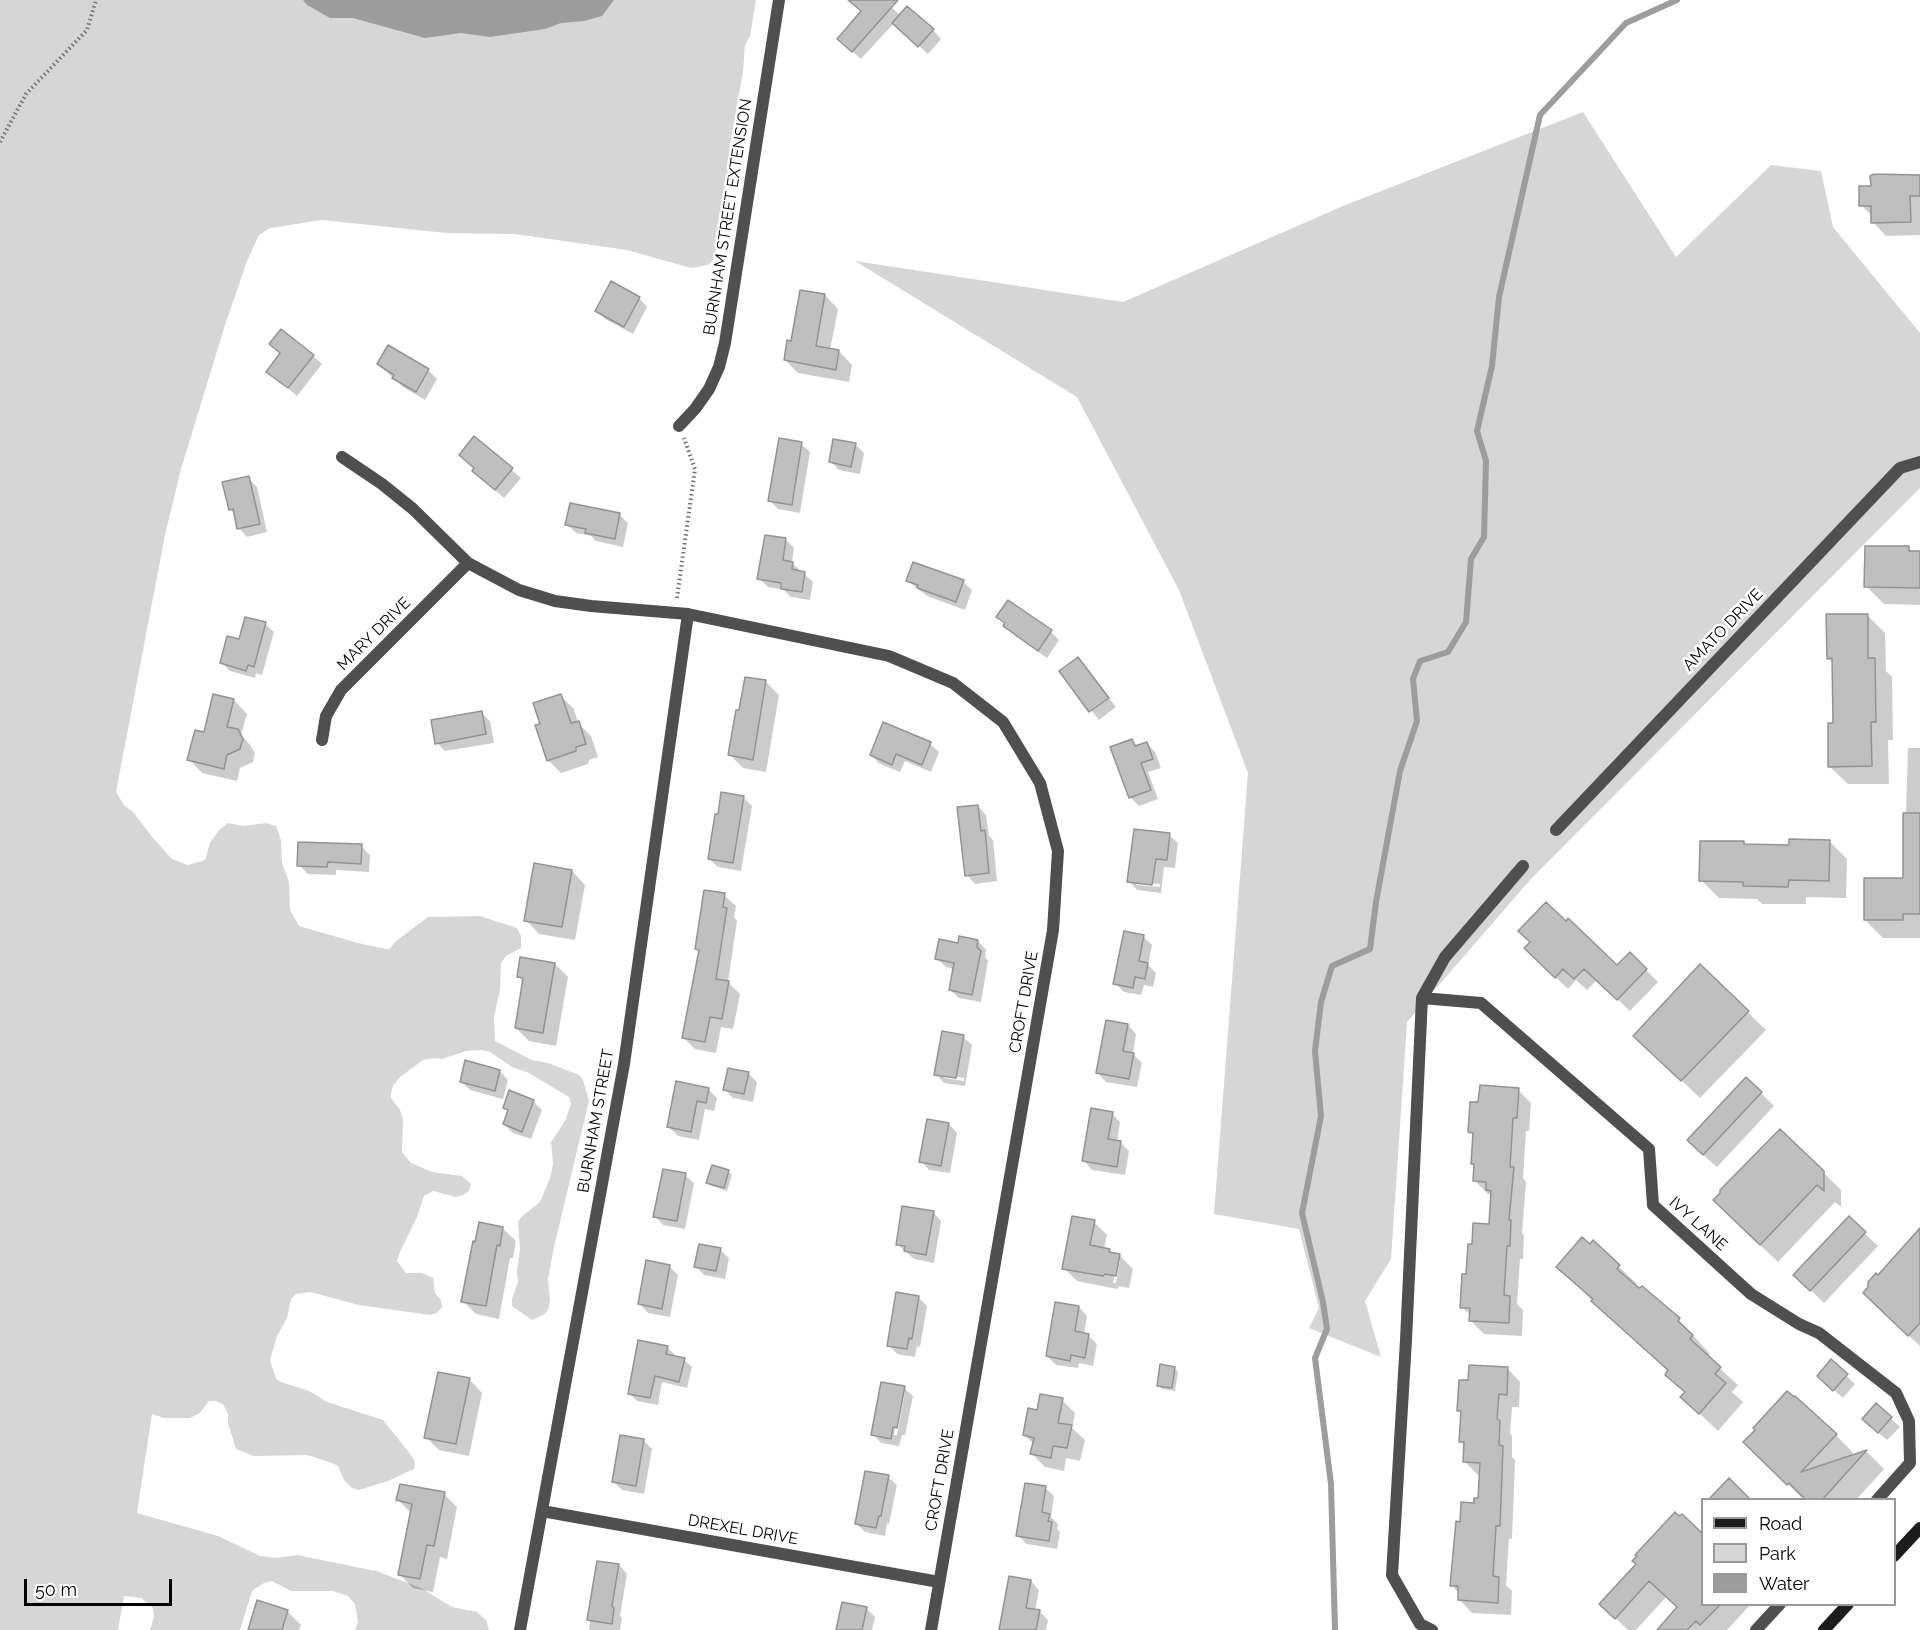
<!DOCTYPE html>
<style>
body{margin:0}
#map{position:relative;width:1920px;height:1630px;overflow:hidden;background:#fff;font-family:Raleway,sans-serif}
canvas{display:block}
.legend{position:absolute;left:1701px;top:1498px;width:195px;height:108px;box-sizing:border-box;background:#fff;border:2px solid #999;margin:0;padding:8px 10px;list-style:none;font-size:18px;color:#000}
.legend li{display:flex;align-items:center;gap:12px;height:30px}
.legend b{width:30px;border:2px solid #999}
.scale{position:absolute;left:24px;top:1579px;width:148px;height:27px;box-sizing:border-box;border:3px solid #000;border-top:0;padding-left:8px;font-size:18px;line-height:21px;white-space:nowrap;color:#000;-webkit-text-stroke:4px #fff;paint-order:stroke}
</style>
<div id="map">
<canvas width="1920" height="1630"></canvas>
<ul class="legend">
<li><b style="height:8px;background:#1c1c1c"></b>Road</li>
<li><b style="height:16px;background:#d6d6d6"></b>Park</li>
<li><b style="height:16px;background:#9d9d9d"></b>Water</li>
</ul>
<div class="scale">50 m</div>
</div>
<script>
const ctx = document.querySelector('canvas').getContext('2d');
ctx.lineJoin = 'round';
function fill(path, color) {
  ctx.fillStyle = color;
  ctx.fill(path, 'evenodd');
}
function poly(rows) {
  const path = new Path2D();
  for (const r of rows) {
    path.moveTo(r[0], r[1]);
    for (let i = 2; i < r.length; i += 2) path.lineTo(r[i], r[i + 1]);
  }
  return path;
}
function trace(path, color, width, dash) {
  ctx.strokeStyle = color;
  ctx.lineWidth = width;
  ctx.lineCap = dash ? 'butt' : 'round';
  ctx.setLineDash(dash || []);
  ctx.stroke(path);
}
function write(font, color, halo, rows, align = 'center') {
  ctx.font = font + ' Raleway,sans-serif';
  ctx.lineWidth = 5;
  ctx.setLineDash([]);
  ctx.textBaseline = 'middle';
  ctx.strokeStyle = halo;
  ctx.fillStyle = color;
  for (const [text, x, y, turn = 0] of rows) {
    ctx.save();
    ctx.translate(x, y);
    ctx.rotate((+turn || 0) * Math.PI / 180);
    ctx.textAlign = isNaN(turn) ? turn : align;
    if (halo) ctx.strokeText(text, 0, 0);
    ctx.fillText(text, 0, 0);
    ctx.restore();
  }
}
const green = poly([
 [0,0,756,0,750,36,745,45,743,72,730,145,725,201,719,237,713,260,708,265,691,268,627,250,515,234,446,233,322,220,270,228,259,235,247,261,225,325,181,469,165,535,116,792,124,805,134,813,153,838,172,859,188,865,205,860,210,843,219,830,228,823,243,826,266,823,276,826,281,840,282,863,289,882,290,910,299,926,358,943,386,949,389,949,396,941,428,917,480,916,517,928,521,936,521,948,506,956,501,963,500,990,494,1017,495,1041,532,1060,548,1063,579,1075,583,1080,589,1101,554,1247,548,1279,550,1300,548,1310,545,1314,532,1320,512,1306,512,1299,518,1282,517,1271,520,1249,518,1222,521,1217,540,1202,550,1178,553,1164,551,1142,565,1121,571,1104,569,1097,529,1073,512,1067,490,1052,482,1050,466,1051,442,1059,435,1058,423,1060,400,1077,393,1086,391,1093,391,1098,400,1110,403,1120,402,1152,411,1163,432,1172,462,1176,471,1184,469,1191,463,1195,456,1197,433,1191,424,1196,417,1217,399,1254,397,1261,406,1273,422,1273,433,1278,435,1293,441,1300,442,1307,437,1313,430,1315,359,1305,310,1292,296,1294,291,1299,287,1318,277,1336,270,1360,276,1379,281,1382,309,1391,327,1402,383,1420,411,1455,415,1462,414,1469,388,1481,359,1490,352,1488,344,1480,338,1466,332,1463,307,1455,254,1456,236,1449,228,1423,228,1414,223,1404,216,1401,209,1401,200,1413,190,1418,164,1418,152,1414,137,1513,218,1536,260,1556,276,1558,297,1555,376,1571,421,1588,452,1607,477,1612,486,1620,489,1630,355,1630,358,1622,355,1604,348,1596,333,1591,291,1591,272,1581,264,1583,252,1591,240,1630,150,1630,154,1617,153,1608,141,1598,124,1596,118,1630,0,1630],
 [1583,112,1676,257,1771,165,1821,171,1833,227,1920,333,1920,488,1530,880,1407,1022,1391,1259,1365,1301,1381,1357,1309,1328,1319,1308,1299,1229,1214,1214,1248,773,1179,590,1077,397,855,261,1123,302,1343,206]
]);
const water = poly([
 [303,0,614,0,602,16,584,21,561,23,545,29,490,37,461,33,425,38,353,18,330,18,307,5]
]);
const shadow = poly([
 [867,0,884,0,901,16,933,30,941,39,928,54,894,23,861,59,847,47],
 [1920,176,1920,235,1886,236,1873,222,1873,217,1861,205,1872,188],
 [825,295,838,309,830,350,839,351,852,365,849,382,798,373,785,360,792,343],
 [639,298,647,307,633,334,605,319,596,310],
 [271,344,313,356,322,364,297,396,268,371,281,354],
 [388,347,428,370,437,379,425,400,403,387,378,364],
 [474,438,521,478,504,498,482,479,475,468],
 [801,444,810,452,800,513,778,509,770,501],
 [855,444,864,453,860,474,839,470,831,462],
 [248,478,257,487,267,532,247,537,239,528,235,514,230,509],
 [620,515,628,523,623,547,596,541,591,536,576,533,567,524],
 [786,540,794,548,792,563,813,582,810,600,791,597,784,590,768,587,759,578],
 [1908,548,1912,551,1920,551,1920,605,1884,604,1866,586],
 [908,581,963,582,972,590,965,610,927,596],
 [1867,615,1885,633,1886,671,1892,677,1893,740,1888,740,1889,784,1848,784,1830,767,1835,725,1834,664,1828,658],
 [998,617,1051,632,1059,640,1047,658,1014,635],
 [265,624,274,632,262,675,256,673,255,678,230,671,222,663,240,641],
 [1078,659,1116,707,1099,720,1061,671],
 [766,682,779,695,766,772,743,768,730,755,741,712],
 [561,696,574,709,578,723,591,736,598,757,589,760,588,764,561,773,548,760,542,725],
 [234,700,247,714,241,735,250,745,255,753,253,762,240,768,237,781,202,773,189,759,205,733],
 [481,712,490,721,494,743,445,751,437,743],
 [1132,740,1138,747,1147,743,1155,752,1161,768,1148,772,1158,799,1139,806,1130,797],
 [930,744,939,752,931,772,905,761,900,772,880,764,871,755],
 [1908,748,1920,748,1920,938,1883,938,1865,920,1904,879],
 [743,797,752,806,741,871,718,867,709,859],
 [978,806,986,815,989,836,993,840,997,881,975,884,967,875],
 [1169,835,1178,843,1175,868,1164,867,1161,893,1137,890,1129,881],
 [1136,882,1160,884,1160,887,1136,885],
 [1829,841,1847,859,1846,898,1806,897,1806,904,1762,904,1757,899,1719,898,1701,880,1743,843,1746,846,1791,847],
 [361,846,370,855,369,872,336,870,336,875,308,874,299,865],
 [572,871,585,885,575,940,539,934,526,920],
 [724,895,736,906,734,917,737,921,728,982,740,994,733,1029,721,1027,716,1053,695,1049,683,1037,700,952,697,949],
 [1143,936,1152,945,1148,965,1156,973,1153,987,1144,985,1141,995,1124,992,1115,983],
 [978,941,986,950,985,957,988,961,981,1002,959,998,950,990,954,969,946,967,937,959,959,944],
 [1630,954,1658,982,1630,1011,1597,980,1587,990,1576,980,1568,989,1538,960,1617,968],
 [555,964,568,977,556,1046,529,1041,516,1028,524,982,519,977],
 [1700,966,1766,1030,1700,1098,1653,1053],
 [1128,1025,1136,1034,1133,1054,1142,1063,1137,1087,1106,1082,1098,1073],
 [963,1037,972,1045,965,1086,944,1083,936,1074],
 [944,1075,964,1078,964,1081,944,1078],
 [500,1071,508,1080,503,1099,470,1090,461,1081],
 [748,1073,757,1082,753,1102,733,1098,725,1090],
 [708,1089,717,1098,714,1111,705,1109,699,1140,678,1136,669,1127],
 [1518,1090,1531,1103,1529,1131,1526,1131,1523,1178,1526,1182,1522,1233,1524,1235,1523,1259,1520,1259,1517,1304,1523,1310,1522,1336,1484,1334,1471,1321,1471,1316,1462,1307,1473,1245,1491,1226,1492,1194,1488,1194,1475,1181,1476,1167,1473,1163,1474,1136,1470,1132,1480,1104],
 [1761,1093,1774,1106,1717,1167,1702,1154],
 [533,1101,542,1110,531,1139,513,1133,504,1124,509,1112,504,1107],
 [1112,1114,1120,1122,1117,1142,1120,1142,1129,1151,1125,1175,1092,1170,1084,1161],
 [949,1124,957,1133,950,1173,929,1170,921,1161],
 [728,1171,732,1175,727,1191,712,1186,708,1183],
 [1823,1172,1841,1190,1841,1207,1835,1202,1778,1262,1732,1218],
 [685,1175,694,1183,685,1229,663,1225,655,1216],
 [933,1212,941,1221,934,1263,914,1259,897,1244],
 [1094,1222,1107,1235,1104,1249,1119,1255,1133,1269,1129,1288,1119,1286,1117,1289,1077,1281,1064,1268],
 [1117,1260,1120,1260,1116,1283,1113,1283],
 [502,1228,516,1241,513,1258,510,1258,499,1319,476,1314,463,1301],
 [1920,1230,1920,1346,1882,1311,1878,1278],
 [1864,1233,1878,1246,1824,1303,1795,1275],
 [1593,1242,1637,1284,1635,1286,1640,1291,1642,1288,1679,1320,1710,1354,1707,1357,1738,1385,1732,1392,1743,1402,1718,1431,1682,1397,1685,1393,1667,1375,1669,1372,1611,1319,1558,1267],
 [720,1250,729,1258,725,1279,704,1275,696,1266],
 [669,1266,678,1275,670,1317,648,1313,640,1304],
 [919,1298,927,1306,920,1347,917,1346,915,1357,897,1354,889,1345],
 [1079,1307,1087,1316,1084,1334,1088,1335,1097,1344,1093,1366,1079,1363,1078,1368,1056,1365,1047,1356],
 [667,1347,675,1355,674,1357,684,1360,692,1367,687,1388,662,1382,658,1405,637,1401,629,1393],
 [1832,1362,1855,1384,1843,1398,1827,1384],
 [1174,1368,1178,1372,1175,1391,1162,1389,1158,1385],
 [1507,1368,1520,1382,1519,1407,1512,1407,1510,1433,1512,1436,1512,1457,1515,1460,1512,1539,1509,1538,1506,1585,1512,1591,1511,1615,1472,1613,1459,1599,1459,1593,1451,1585,1461,1523,1479,1500,1481,1475,1478,1475,1464,1461,1465,1446,1461,1442,1462,1414,1459,1410,1470,1382],
 [469,1379,482,1393,469,1456,439,1450,426,1437],
 [904,1388,913,1396,905,1435,902,1435,899,1446,881,1443,873,1434],
 [902,1392,905,1392,897,1435,894,1435],
 [1062,1400,1075,1413,1072,1428,1085,1440,1080,1461,1066,1458,1064,1471,1045,1467,1032,1454,1034,1444,1024,1435,1038,1412],
 [1876,1405,1900,1427,1887,1440,1872,1427],
 [1836,1435,1853,1453,1849,1458,1867,1452,1884,1469,1856,1500,1804,1500,1745,1442],
 [644,1441,652,1449,644,1494,622,1490,614,1482],
 [888,1477,897,1485,889,1524,887,1523,885,1536,865,1532,856,1523],
 [1045,1488,1054,1496,1051,1517,1058,1524,1057,1529,1060,1532,1057,1549,1027,1544,1018,1536],
 [444,1494,457,1507,447,1559,440,1557,433,1592,413,1588,400,1575,412,1514,398,1500],
 [1682,1516,1702,1535,1702,1604,1751,1604,1727,1630,1659,1630,1679,1608,1667,1596,1636,1630,1628,1630,1601,1604],
 [619,1565,627,1574,620,1616,622,1618,620,1630,589,1630,590,1621,589,1619],
 [1031,1581,1039,1590,1035,1611,1039,1611,1048,1620,1046,1630,1002,1630],
 [866,1608,875,1617,872,1630,838,1630],
 [287,1611,301,1625,299,1630,249,1630]
]);
const stream = poly([
 [1335,1630,1331,1484,1315,1358,1327,1329,1323,1302,1302,1213,1321,1116,1315,1051,1321,1002,1332,966,1370,949,1376,902,1400,771,1417,721,1413,679,1420,661,1448,652,1466,622,1471,559,1484,537,1486,461,1477,431,1492,366,1499,297,1540,115,1626,23,1677,0]
]);
const building = poly([
 [848,0,898,0,852,52,837,39,861,11,848,0],
 [907,6,934,29,918,47,892,23,907,6],
 [1874,174,1920,175,1920,196,1910,196,1911,222,1871,223,1871,206,1859,206,1859,186,1871,186,1870,176,1874,174],
 [611,281,640,297,624,327,595,311,611,281],
 [800,290,825,294,816,346,839,350,836,370,784,360,787,340,791,341,800,290],
 [281,329,314,355,288,388,266,372,280,353,269,344,281,329],
 [388,345,429,369,416,392,392,378,394,375,377,364,388,345],
 [474,436,513,468,495,490,472,471,474,468,459,455,474,436],
 [779,438,802,442,792,505,768,501,779,438],
 [833,439,856,443,851,467,829,462,833,439],
 [249,476,260,524,237,529,233,509,229,510,222,482,249,476],
 [570,503,620,513,615,539,585,533,586,529,565,525,570,503],
 [765,535,786,538,783,560,793,562,792,569,805,572,802,592,781,589,781,583,757,579,765,535],
 [1865,546,1909,546,1909,551,1920,551,1920,588,1864,587,1865,546],
 [913,562,964,580,956,602,917,588,918,585,906,581,913,562],
 [1008,600,1052,630,1038,651,1003,626,1005,623,996,617,1008,600],
 [1826,614,1868,614,1868,658,1875,658,1876,722,1871,722,1872,766,1828,767,1828,723,1833,723,1832,658,1827,659,1826,614],
 [245,617,266,622,254,667,248,665,246,671,220,663,227,636,239,639,245,617],
 [1078,657,1109,698,1089,712,1059,671,1078,657],
 [745,677,766,680,753,760,728,755,736,710,739,710,745,677],
 [213,694,234,699,227,727,238,729,243,739,240,749,227,755,224,769,187,760,195,730,204,732,213,694],
 [561,694,571,723,579,721,586,744,576,747,576,751,547,761,535,725,540,724,533,703,561,694],
 [482,711,486,734,435,744,431,720,482,711],
 [883,722,931,742,922,765,896,754,892,765,870,755,883,722],
 [1132,739,1135,746,1147,742,1153,759,1141,763,1151,790,1129,798,1110,747,1132,739],
 [721,792,744,796,733,863,708,859,715,814,718,814,721,792],
 [978,805,981,831,985,830,989,873,965,876,957,807,978,805],
 [1903,813,1920,813,1920,914,1903,914,1903,920,1864,920,1864,878,1903,878,1903,813],
 [1134,829,1170,833,1167,860,1156,859,1152,885,1127,882,1134,829],
 [1789,839,1830,840,1829,881,1789,880,1788,887,1743,886,1743,882,1699,881,1700,841,1744,841,1744,844,1789,845,1789,839],
 [298,842,362,844,361,864,328,862,327,867,297,866,298,842],
 [534,863,572,870,562,927,524,921,534,863],
 [704,890,725,893,723,907,727,908,716,979,729,981,722,1019,710,1017,705,1042,682,1038,699,950,695,949,704,890],
 [1546,902,1566,921,1568,918,1617,965,1630,952,1647,969,1617,1000,1584,969,1574,979,1563,969,1555,978,1524,948,1530,942,1518,931,1546,902],
 [1124,931,1144,935,1139,961,1148,963,1145,979,1135,977,1133,988,1113,984,1124,931],
 [959,936,978,940,977,947,981,951,972,995,949,990,954,963,935,959,939,939,958,943,959,936],
 [520,957,555,963,543,1033,515,1028,523,978,517,977,520,957],
 [1700,964,1749,1011,1681,1081,1633,1036,1700,964],
 [1106,1020,1128,1024,1123,1051,1134,1053,1129,1079,1096,1073,1106,1020],
 [942,1031,964,1035,956,1078,934,1075,942,1031],
 [465,1060,500,1070,495,1091,460,1082,465,1060],
 [728,1068,749,1072,744,1094,723,1090,728,1068],
 [1746,1077,1762,1092,1703,1155,1687,1140,1746,1077],
 [676,1081,709,1088,706,1103,697,1101,691,1132,667,1127,676,1081],
 [1480,1085,1519,1088,1517,1118,1513,1118,1510,1167,1514,1167,1509,1220,1511,1220,1510,1246,1507,1246,1504,1295,1510,1296,1509,1323,1469,1321,1470,1308,1460,1308,1462,1274,1466,1274,1468,1244,1472,1244,1473,1223,1489,1224,1491,1191,1486,1190,1486,1182,1473,1181,1474,1164,1471,1164,1473,1133,1468,1132,1470,1102,1478,1102,1480,1085],
 [509,1090,534,1100,522,1132,503,1124,508,1110,503,1108,509,1090],
 [1091,1108,1113,1112,1108,1139,1121,1141,1117,1167,1082,1161,1091,1108],
 [927,1119,949,1123,941,1166,919,1162,927,1119],
 [1780,1129,1824,1171,1824,1191,1817,1185,1760,1245,1713,1200,1720,1193,1720,1190,1780,1129],
 [712,1165,729,1170,724,1188,706,1183,712,1165],
 [663,1169,686,1173,677,1221,653,1217,663,1169],
 [902,1206,934,1211,926,1255,904,1251,905,1246,896,1245,902,1206],
 [1072,1216,1095,1220,1090,1245,1110,1249,1109,1252,1120,1254,1116,1276,1105,1274,1103,1276,1062,1269,1072,1216],
 [1849,1216,1866,1232,1810,1291,1793,1275,1849,1216],
 [479,1222,503,1227,500,1246,497,1245,486,1306,461,1302,473,1241,475,1242,479,1222],
 [1920,1228,1920,1323,1908,1336,1863,1293,1868,1287,1868,1282,1876,1273,1878,1275,1920,1228],
 [1582,1237,1590,1244,1593,1240,1620,1265,1617,1269,1639,1288,1642,1286,1680,1318,1678,1321,1693,1335,1690,1339,1721,1367,1715,1374,1726,1383,1699,1414,1680,1397,1685,1392,1665,1375,1668,1370,1591,1301,1593,1299,1556,1267,1582,1237],
 [699,1244,721,1248,716,1271,694,1267,699,1244],
 [646,1260,670,1265,662,1309,638,1304,646,1260],
 [896,1292,919,1296,912,1339,909,1338,907,1349,887,1346,896,1292],
 [1055,1302,1079,1306,1075,1331,1089,1334,1085,1358,1071,1355,1070,1361,1046,1356,1055,1302],
 [638,1340,668,1346,666,1354,685,1358,679,1382,655,1376,650,1398,628,1394,638,1340],
 [1831,1359,1848,1374,1833,1391,1817,1376,1831,1359],
 [1160,1364,1175,1367,1172,1388,1157,1386,1160,1364],
 [1469,1365,1508,1367,1507,1395,1499,1394,1497,1419,1500,1421,1499,1445,1503,1446,1501,1500,1500,1526,1496,1526,1493,1576,1499,1577,1498,1603,1458,1600,1458,1586,1450,1586,1456,1521,1460,1522,1461,1502,1474,1503,1474,1498,1478,1498,1480,1463,1463,1462,1464,1442,1459,1442,1461,1411,1457,1411,1459,1380,1468,1380,1469,1365],
 [438,1372,470,1378,456,1444,424,1438,438,1372],
 [881,1382,905,1386,897,1428,893,1427,891,1439,871,1435,881,1382],
 [1787,1391,1793,1396,1795,1396,1837,1434,1801,1472,1867,1450,1822,1500,1806,1500,1789,1483,1787,1485,1743,1442,1755,1430,1753,1428,1787,1391],
 [1040,1394,1063,1398,1058,1423,1072,1425,1067,1448,1053,1446,1051,1458,1030,1454,1034,1438,1023,1435,1028,1408,1037,1410,1040,1394],
 [1876,1403,1892,1417,1878,1433,1862,1419,1876,1403],
 [620,1435,644,1439,636,1486,612,1482,620,1435],
 [865,1471,889,1475,881,1516,879,1516,876,1528,855,1524,865,1471],
 [1729,1478,1751,1500,1708,1500,1729,1478],
 [1025,1483,1046,1486,1042,1512,1050,1514,1048,1521,1052,1522,1049,1541,1016,1536,1025,1483],
 [400,1484,445,1492,434,1546,427,1545,420,1579,398,1575,412,1504,396,1500,400,1484],
 [1675,1512,1679,1516,1682,1514,1702,1533,1702,1605,1720,1605,1700,1625,1696,1621,1687,1630,1657,1630,1677,1607,1649,1581,1615,1619,1599,1604,1636,1564,1632,1561,1637,1556,1635,1555,1675,1512],
 [597,1561,619,1564,612,1606,614,1608,612,1624,587,1620,597,1561],
 [1009,1576,1031,1580,1026,1608,1040,1610,1036,1630,999,1630,1009,1576],
 [257,1600,288,1610,282,1630,248,1630,257,1600],
 [842,1602,867,1607,862,1630,836,1630,842,1602]
]);
const path = poly([
 [0,142,26,94,87,30,96,0],
 [677,598,695,469,684,438]
]);
const street = poly([
 [679,426,695,409,709,389,719,367,725,343,779,0],
 [342,457,382,484,413,509,468,563,519,590,555,601,591,606,688,614,889,656,953,683,1003,722,1040,783,1058,851,1053,930,931,1630],
 [322,740,326,716,341,690,468,563],
 [1556,830,1900,468,1920,462],
 [1422,998,1481,1003,1649,1149,1653,1205,1751,1294,1799,1324,1819,1333,1896,1393,1909,1421,1910,1463,1877,1500],
 [542,1511,939,1582],
 [520,1630,624,1064,688,614],
 [1432,1630,1420,1624,1392,1575,1406,1340,1422,998,1445,957,1523,866],
 [1756,1630,1780,1604]
]);
const secondary = poly([
 [1894,1556,1920,1528],
 [1824,1630,1848,1604]
]);
const streetNames = [
 ["BURNHAM STREET EXTENSION",728,217,-81],
 ["AMATO DRIVE",1723,630,-46],
 ["MARY DRIVE",374,634,-45],
 ["CROFT DRIVE",1024,1002,-80],
 ["BURNHAM STREET",596,1121,-80],
 ["IVY LANE",1698,1224,42],
 ["CROFT DRIVE",940,1480,-80],
 ["DREXEL DRIVE",743,1530,10]
];
fill(green, '#d6d6d6');
fill(water, '#9d9d9d');
fill(shadow, '#0003');
trace(stream, '#9d9d9d', 6);
fill(building, '#bfbfbf');
trace(building, '#939393', 1.5);
trace(path, '#717171', 4, [1.5, 3]);
trace(street, '#4f4f4f', 12);
trace(secondary, '#1c1c1c', 12);
write('16px', '#000', '#fff', streetNames);
</script>
